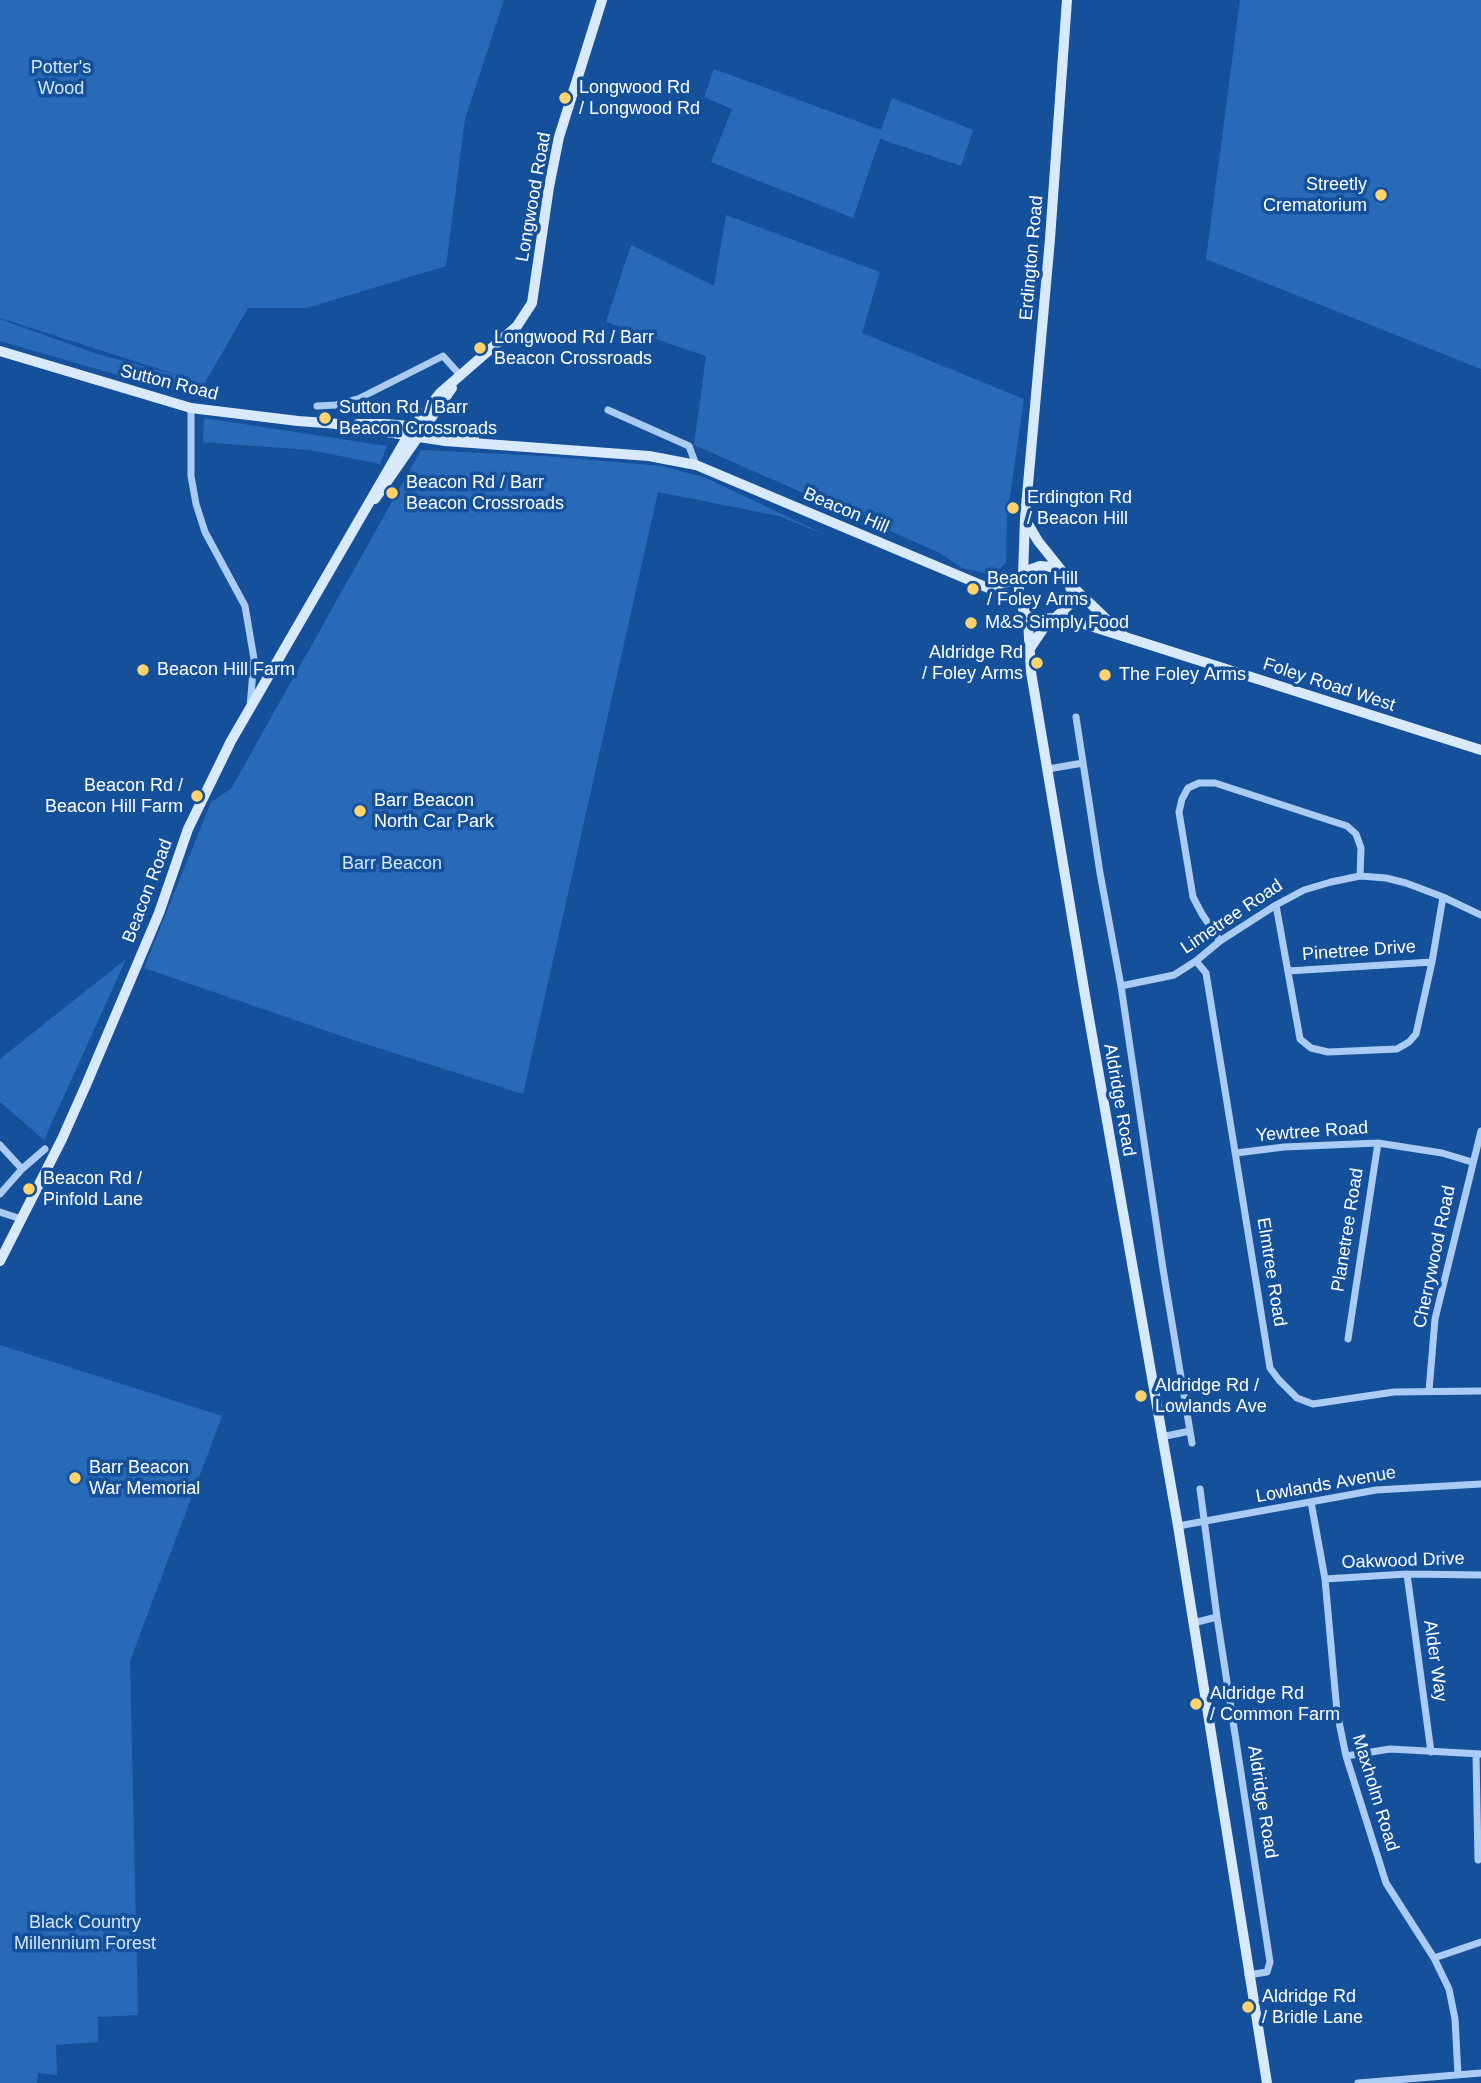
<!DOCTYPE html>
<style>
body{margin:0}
canvas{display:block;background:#15509b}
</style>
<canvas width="1481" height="2083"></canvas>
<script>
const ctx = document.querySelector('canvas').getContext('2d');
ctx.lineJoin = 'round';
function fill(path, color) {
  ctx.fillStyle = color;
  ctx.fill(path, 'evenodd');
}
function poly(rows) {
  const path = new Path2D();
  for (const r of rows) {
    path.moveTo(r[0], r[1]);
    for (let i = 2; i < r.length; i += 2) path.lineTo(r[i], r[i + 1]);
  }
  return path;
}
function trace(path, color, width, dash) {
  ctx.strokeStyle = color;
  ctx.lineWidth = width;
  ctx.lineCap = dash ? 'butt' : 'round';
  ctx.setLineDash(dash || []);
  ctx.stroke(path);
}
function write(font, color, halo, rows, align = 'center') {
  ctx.font = font + ' Arial,sans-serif';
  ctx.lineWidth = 7;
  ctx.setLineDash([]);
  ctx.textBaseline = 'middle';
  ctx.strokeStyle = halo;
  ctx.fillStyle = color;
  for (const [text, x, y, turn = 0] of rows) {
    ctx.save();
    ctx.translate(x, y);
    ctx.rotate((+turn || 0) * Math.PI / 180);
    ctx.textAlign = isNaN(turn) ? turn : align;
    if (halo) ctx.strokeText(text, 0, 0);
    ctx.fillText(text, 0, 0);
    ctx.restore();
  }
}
const green = poly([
 [0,0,504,0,465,119,446,266,307,308,248,308,198,395,169,390,0,341,0,319,97,354,181,376,0,318],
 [1240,0,1481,0,1481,369,1206,259],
 [714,69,881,130,892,98,973,130,961,166,880,139,853,218,711,162,732,109,704,97],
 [726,215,880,272,862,333,1024,399,1007,517,1006,563,993,575,962,568,940,553,694,445,706,356,606,322,631,245,714,286],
 [204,418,387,446,380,464,310,450,203,442],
 [421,450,544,456,662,466,706,478,826,535,779,516,658,492,523,1094,350,1039,144,968,211,802,231,789],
 [126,959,44,1140,0,1102,0,1059],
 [0,1345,222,1416,130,1661,138,2015,98,2017,98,2042,56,2045,57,2075,38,2073,37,2083,0,2083]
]);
const street = poly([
 [317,406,336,405,358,399,443,356,460,375],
 [191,408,191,476,196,504,205,532,245,606,254,659,250,707],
 [608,410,689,446,696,465],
 [1076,717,1100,873,1121,986,1163,1269,1192,1443],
 [1048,769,1083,763],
 [1276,905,1300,1039,1311,1048,1328,1052,1397,1049,1409,1042,1416,1034,1432,962,1443,897],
 [1220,941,1202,914,1193,897,1179,812,1182,799,1188,788,1199,783,1215,783,1347,826,1356,834,1361,848,1360,876],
 [1196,961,1206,973,1270,1368,1279,1380,1297,1398,1313,1404,1394,1392,1481,1391],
 [1288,971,1432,962],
 [1121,986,1174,975,1196,961,1220,941,1276,905,1304,890,1331,882,1360,876,1386,878,1406,883,1443,897,1481,915],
 [0,1145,22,1169],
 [1236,1153,1284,1147,1378,1143,1442,1153,1472,1162],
 [0,1194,22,1169,45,1149],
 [0,1212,21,1219],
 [1348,1339,1378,1143],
 [1429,1391,1435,1319,1481,1131],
 [1161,1437,1190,1431],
 [1200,1489,1217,1617,1270,1962,1267,1972,1248,1975],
 [1311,1502,1325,1579,1337,1712,1346,1756,1386,1883,1434,1958,1449,1989,1455,2019,1458,2075],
 [1178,1526,1376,1490,1481,1484],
 [1407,1574,1431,1752],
 [1325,1579,1407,1574,1481,1575],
 [1193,1623,1217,1617],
 [1476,1754,1478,1860],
 [1346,1756,1390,1749,1481,1754],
 [1434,1958,1481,1942],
 [1358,2083,1481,2073]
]);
const secondary = poly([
 [0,351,191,408,298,421,339,424],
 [335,424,445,441,649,456,696,465,1019,601],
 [358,424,385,424,434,428,474,438],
 [375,499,452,388],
 [1025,519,1038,541,1066,576,1072,592,1068,606,1055,618,1037,619,1027,614,1019,601,1019,579,1029,570,1040,566,1051,567,1061,571],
 [1023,576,1025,518,1050,239,1067,0],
 [1071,585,1123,635],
 [987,587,1019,579],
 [1023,609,1028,621,1031,672,1086,1001,1178,1526,1267,2083],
 [1059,616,1481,750],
 [1031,647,1049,620],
 [0,1261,62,1139,86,1085,159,913,188,829,231,741,413,427,440,393,517,326,532,303,549,187,559,137,602,0]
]);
const markers = [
 [565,98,7,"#ffd36b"],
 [1381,195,7,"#ffd36b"],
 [480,348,7,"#ffd36b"],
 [325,418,7,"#ffd36b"],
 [392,493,7,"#ffd36b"],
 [1013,508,7,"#ffd36b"],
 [973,589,7,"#ffd36b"],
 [971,623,7,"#ffd36b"],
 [1037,663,7,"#ffd36b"],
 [143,670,7,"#ffd36b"],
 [1105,675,7,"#ffd36b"],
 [197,796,7,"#ffd36b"],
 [360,811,7,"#ffd36b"],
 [29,1189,7,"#ffd36b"],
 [1141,1396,7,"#ffd36b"],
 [75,1478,7,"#ffd36b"],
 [1196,1704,7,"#ffd36b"],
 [1248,2007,7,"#ffd36b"]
];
const parkNames = [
 ["Potter's",61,68],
 ["Wood",61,89],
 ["Barr Beacon",392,864],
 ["Black Country",85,1923],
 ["Millennium Forest",85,1944]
];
const poiNames = [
 ["Longwood Rd",579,88],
 ["/ Longwood Rd",579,109],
 ["Streetly",1367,185,"right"],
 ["Crematorium",1367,206,"right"],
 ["Longwood Rd / Barr",494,338],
 ["Beacon Crossroads",494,359],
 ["Sutton Rd / Barr",339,408],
 ["Beacon Crossroads",339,429],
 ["Beacon Rd / Barr",406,483],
 ["Beacon Crossroads",406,504],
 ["Erdington Rd",1027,498],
 ["/ Beacon Hill",1027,519],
 ["Beacon Hill",987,579],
 ["/ Foley Arms",987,600],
 ["M&S Simply Food",985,623],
 ["Aldridge Rd",1023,653,"right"],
 ["/ Foley Arms",1023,674,"right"],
 ["Beacon Hill Farm",157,670],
 ["The Foley Arms",1119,675],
 ["Beacon Rd /",183,786,"right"],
 ["Beacon Hill Farm",183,807,"right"],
 ["Barr Beacon",374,801],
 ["North Car Park",374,822],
 ["Beacon Rd /",43,1179],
 ["Pinfold Lane",43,1200],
 ["Aldridge Rd /",1155,1386],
 ["Lowlands Ave",1155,1407],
 ["Barr Beacon",89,1468],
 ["War Memorial",89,1489],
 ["Aldridge Rd",1210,1694],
 ["/ Common Farm",1210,1715],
 ["Aldridge Rd",1262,1997],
 ["/ Bridle Lane",1262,2018]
];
const streetNames = [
 ["Longwood Road",534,197,-80],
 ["Erdington Road",1032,258,-85],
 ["Sutton Road",169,383,14],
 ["Beacon Hill",846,511,23],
 ["Foley Road West",1329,685,18],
 ["Beacon Road",148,891,-69],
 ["Limetree Road",1232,917,-34],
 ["Pinetree Drive",1359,951,-4],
 ["Aldridge Road",1119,1100,80],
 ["Yewtree Road",1312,1132,-4],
 ["Planetree Road",1348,1230,-81],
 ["Cherrywood Road",1435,1257,-78],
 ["Elmtree Road",1271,1272,81],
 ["Lowlands Avenue",1326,1485,-10],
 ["Oakwood Drive",1403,1561,-2],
 ["Alder Way",1435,1661,82],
 ["Maxholm Road",1375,1793,73],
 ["Aldridge Road",1262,1802,81]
];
fill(green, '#286ab8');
trace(street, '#aacbf3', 7);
trace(secondary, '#d9e9fc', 10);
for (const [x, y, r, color] of markers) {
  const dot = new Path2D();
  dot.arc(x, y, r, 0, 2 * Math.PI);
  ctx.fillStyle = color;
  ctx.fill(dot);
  trace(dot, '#15509b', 2.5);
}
write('18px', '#d2e5fd', '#15509b', parkNames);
write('18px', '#fff', '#15509b', poiNames, 'left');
write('18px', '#fff', '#15509b', streetNames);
</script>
